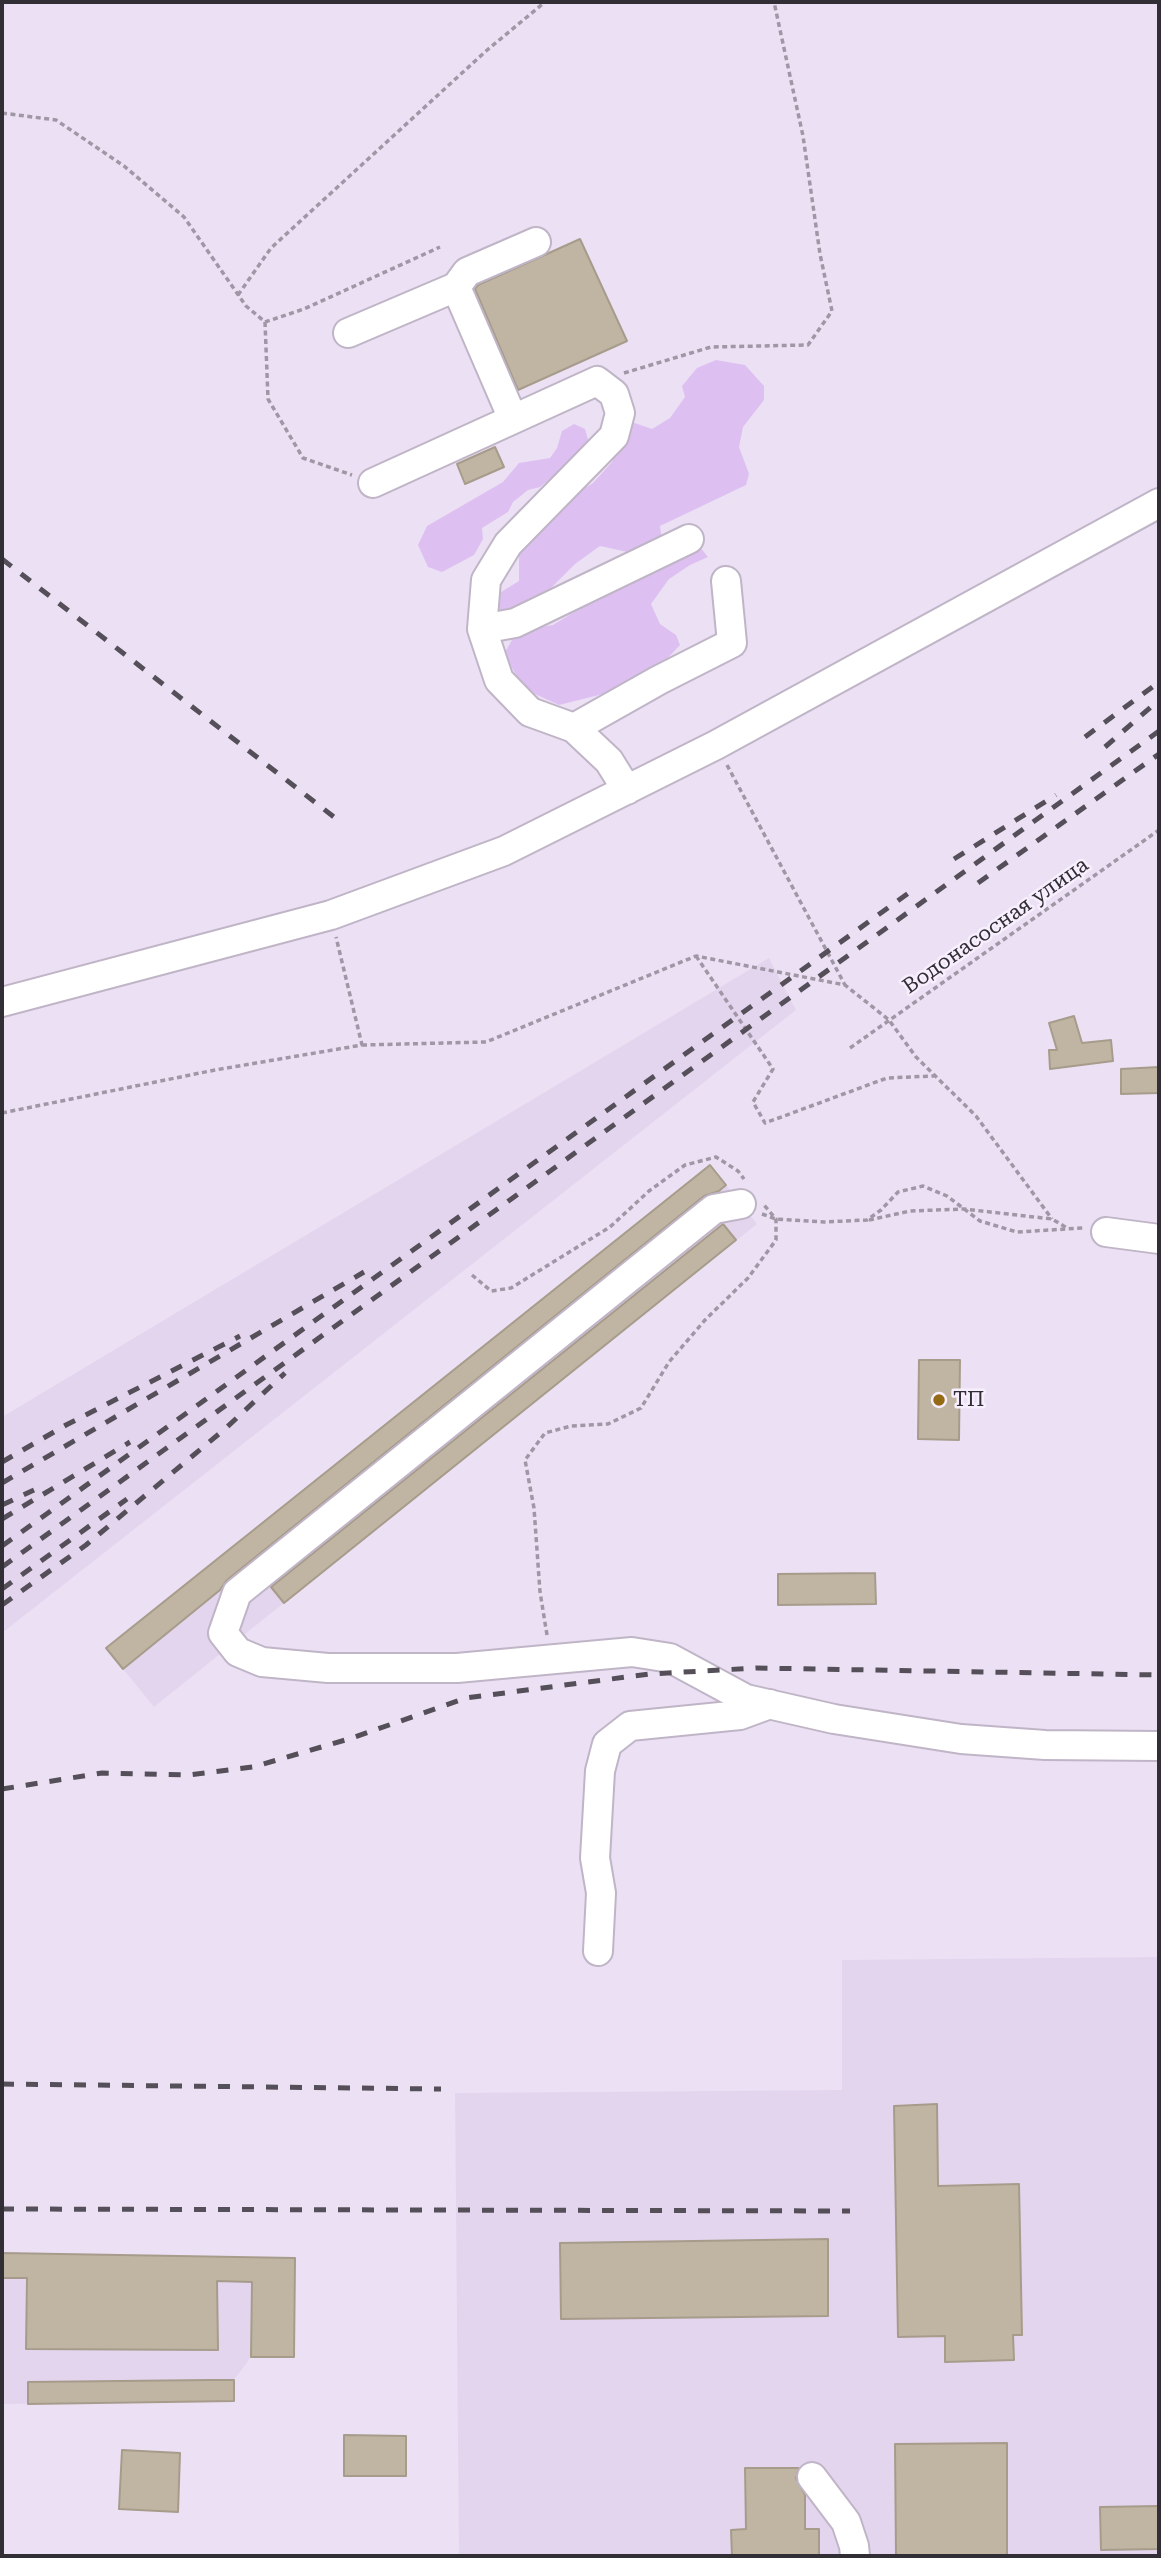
<!DOCTYPE html>
<meta charset="utf-8">
<style>
body{margin:0}
#map{position:relative;width:1161px;height:2558px;overflow:hidden;background:#ece1f4;font-family:"Roboto Serif",serif}
canvas{display:block}
.frame{position:absolute;inset:0;border:4px solid #322e35;pointer-events:none}
</style>
<div id="map">
<canvas width="1161" height="2558"></canvas>
<div class="frame"></div>
</div>
<script>
const ctx = document.querySelector('canvas').getContext('2d');
ctx.lineJoin = 'round';
function fill(path, color) {
  ctx.fillStyle = color;
  ctx.fill(path, 'evenodd');
}
function poly(rows) {
  const path = new Path2D();
  for (const r of rows) {
    path.moveTo(r[0], r[1]);
    for (let i = 2; i < r.length; i += 2) path.lineTo(r[i], r[i + 1]);
  }
  return path;
}
function trace(path, color, width, dash) {
  ctx.strokeStyle = color;
  ctx.lineWidth = width;
  ctx.lineCap = dash ? 'butt' : 'round';
  ctx.setLineDash(dash || []);
  ctx.stroke(path);
}
function write(font, color, halo, rows, align = 'center') {
  ctx.font = font + ' "Roboto Serif",serif';
  ctx.lineWidth = 5;
  ctx.setLineDash([]);
  ctx.textBaseline = 'middle';
  ctx.strokeStyle = halo;
  ctx.fillStyle = color;
  for (const [text, x, y, turn = 0] of rows) {
    ctx.save();
    ctx.translate(x, y);
    ctx.rotate((+turn || 0) * Math.PI / 180);
    ctx.textAlign = isNaN(turn) ? turn : align;
    if (halo) ctx.strokeText(text, 0, 0);
    ctx.fillText(text, 0, 0);
    ctx.restore();
  }
}
const built = poly([
 [769,958,796,1010,2,1633,2,1417],
 [710,1165,757,1224,154,1707,106,1648],
 [1159,1957,1159,2556,459,2556,455,2093,842,2090,842,1960],
 [2,2253,295,2258,294,2357,251,2357,234,2380,234,2401,2,2404]
]);
const green = poly([
 [716,360,745,365,764,386,764,400,743,427,739,447,749,474,746,485,660,526,662,541,632,553,600,546,575,564,539,600,515,612,498,612,501,592,519,581,519,551,554,507,593,483,612,462,629,421,652,429,670,418,685,397,682,386,697,368],
 [574,424,585,429,589,443,575,458,540,487,528,490,513,502,508,512,482,528,483,539,474,555,442,572,428,567,418,545,427,526,503,482,519,463,550,458,557,448,562,431],
 [700,547,708,557,690,565,669,579,651,604,660,624,676,635,680,645,665,661,611,692,559,705,535,694,520,682,504,654,517,631,553,625,632,577]
]);
const building = poly([
 [580,239,627,341,518,390,475,289,478,285,580,239],
 [495,447,504,467,465,484,457,464,495,447],
 [1074,1016,1082,1043,1111,1040,1113,1061,1050,1069,1049,1050,1057,1050,1049,1023,1074,1016],
 [1159,1067,1159,1093,1121,1094,1121,1069,1159,1067],
 [710,1165,726,1185,719,1191,704,1196,227,1580,220,1590,123,1669,106,1648,710,1165],
 [723,1224,736,1240,284,1603,271,1587,723,1224],
 [919,1360,960,1360,959,1440,918,1439,919,1360],
 [875,1573,876,1604,778,1605,778,1574,875,1573],
 [937,2104,938,2186,1019,2184,1022,2335,1013,2335,1014,2360,945,2362,945,2336,898,2337,894,2106,937,2104],
 [828,2239,828,2316,561,2319,560,2243,828,2239],
 [2,2253,295,2258,294,2357,251,2357,252,2282,217,2281,218,2350,26,2349,27,2278,2,2278,2,2253],
 [210,2380,234,2380,234,2401,28,2404,28,2382,210,2380],
 [344,2435,406,2436,406,2476,344,2476,344,2435],
 [1007,2443,1007,2556,896,2556,895,2444,1007,2443],
 [122,2450,180,2453,178,2512,119,2509,122,2450],
 [745,2468,799,2468,796,2478,805,2495,805,2529,819,2529,819,2556,732,2556,731,2530,746,2529,745,2468],
 [1159,2506,1159,2549,1101,2550,1100,2507,1159,2506]
]);
const path = poly([
 [2,113,56,120,124,166,184,217,246,306,265,322,304,309,440,247],
 [238,295,271,248,486,51,545,2],
 [265,322,268,399,303,458,352,475],
 [624,373,711,347,808,345,832,311,820,254,803,136,774,2],
 [727,765,845,985],
 [696,956,773,1069,753,1102,765,1123,887,1078,934,1076],
 [362,1045,486,1042,696,956,845,985,889,1020,916,1057,976,1116,1052,1219],
 [850,1048,1159,830],
 [2,1113,215,1070,362,1045,336,937],
 [762,1214,776,1219,824,1222,867,1220,881,1210,898,1192,923,1186,947,1196,980,1221,1017,1232,1083,1228],
 [869,1220,910,1211,964,1209,1052,1219,1067,1228],
 [472,1275,491,1291,511,1288,610,1227,649,1191,685,1165,716,1157,738,1171,744,1179],
 [547,1635,540,1592,534,1508,525,1460,545,1433,571,1426,608,1424,641,1408,669,1362,705,1320,748,1278,776,1240,776,1219,764,1205]
]);
const minor = poly([
 [348,333,456,287],
 [513,419,456,287,467,272,536,242],
 [373,483,597,381,614,394,620,413,614,436,508,544,486,580,482,629,499,680,530,712,574,728,609,761,627,790],
 [482,629,515,623,689,539],
 [574,728,659,680,732,643,726,581],
 [2,1002,331,915,504,851,716,745,1159,503],
 [741,1204,714,1209,237,1593,223,1633,238,1652,262,1662,328,1668,457,1668,632,1652,670,1658,746,1699,834,1719,961,1739,1045,1745,1159,1746],
 [1106,1232,1159,1239],
 [598,1951,601,1893,595,1858,600,1771,607,1744,630,1726,740,1715,770,1704],
 [812,2477,846,2522,854,2546,855,2556]
]);
const rail = poly([
 [2,559,334,817],
 [1085,737,1159,682],
 [1105,747,1159,700],
 [954,859,1056,795],
 [978,883,1159,754],
 [2,1462,66,1425,240,1336],
 [2,1483,364,1272],
 [2,1505,34,1490],
 [2,1519,130,1442],
 [2,1546,917,887],
 [2,1567,1159,731],
 [2,1589,127,1499],
 [2,1605,86,1545,226,1428,285,1373],
 [2,1789,102,1773,189,1775,253,1767,352,1738,466,1698,649,1674,756,1668,1159,1675],
 [2,2084,441,2089],
 [2,2209,850,2211]
]);
const markers = [
 [939,1400,7,"#946a14"]
];
const streetNames = [
 ["Водонасосная улица",996,926,-35]
];
const poiNames = [
 ["ТП",953,1400]
];
fill(built, '#e4d5ee');
fill(green, '#ddc0f1');
fill(building, '#c0b5a3');
trace(building, '#a79c8b', 2);
trace(minor, '#c0b5c7', 32);
trace(path, '#9f97a5', 3.5, [5, 3.5]);
trace(minor, '#fff', 28);
trace(rail, '#554f59', 5, [12, 12]);
for (const [x, y, r, color] of markers) {
  const dot = new Path2D();
  dot.arc(x, y, r, 0, 2 * Math.PI);
  ctx.fillStyle = color;
  ctx.fill(dot);
  trace(dot, '#f8effe', 2.5);
}
write('21px', '#322e35', '#f8effe', streetNames);
write('21px', '#322e35', '#f8effe', poiNames, 'left');
</script>
